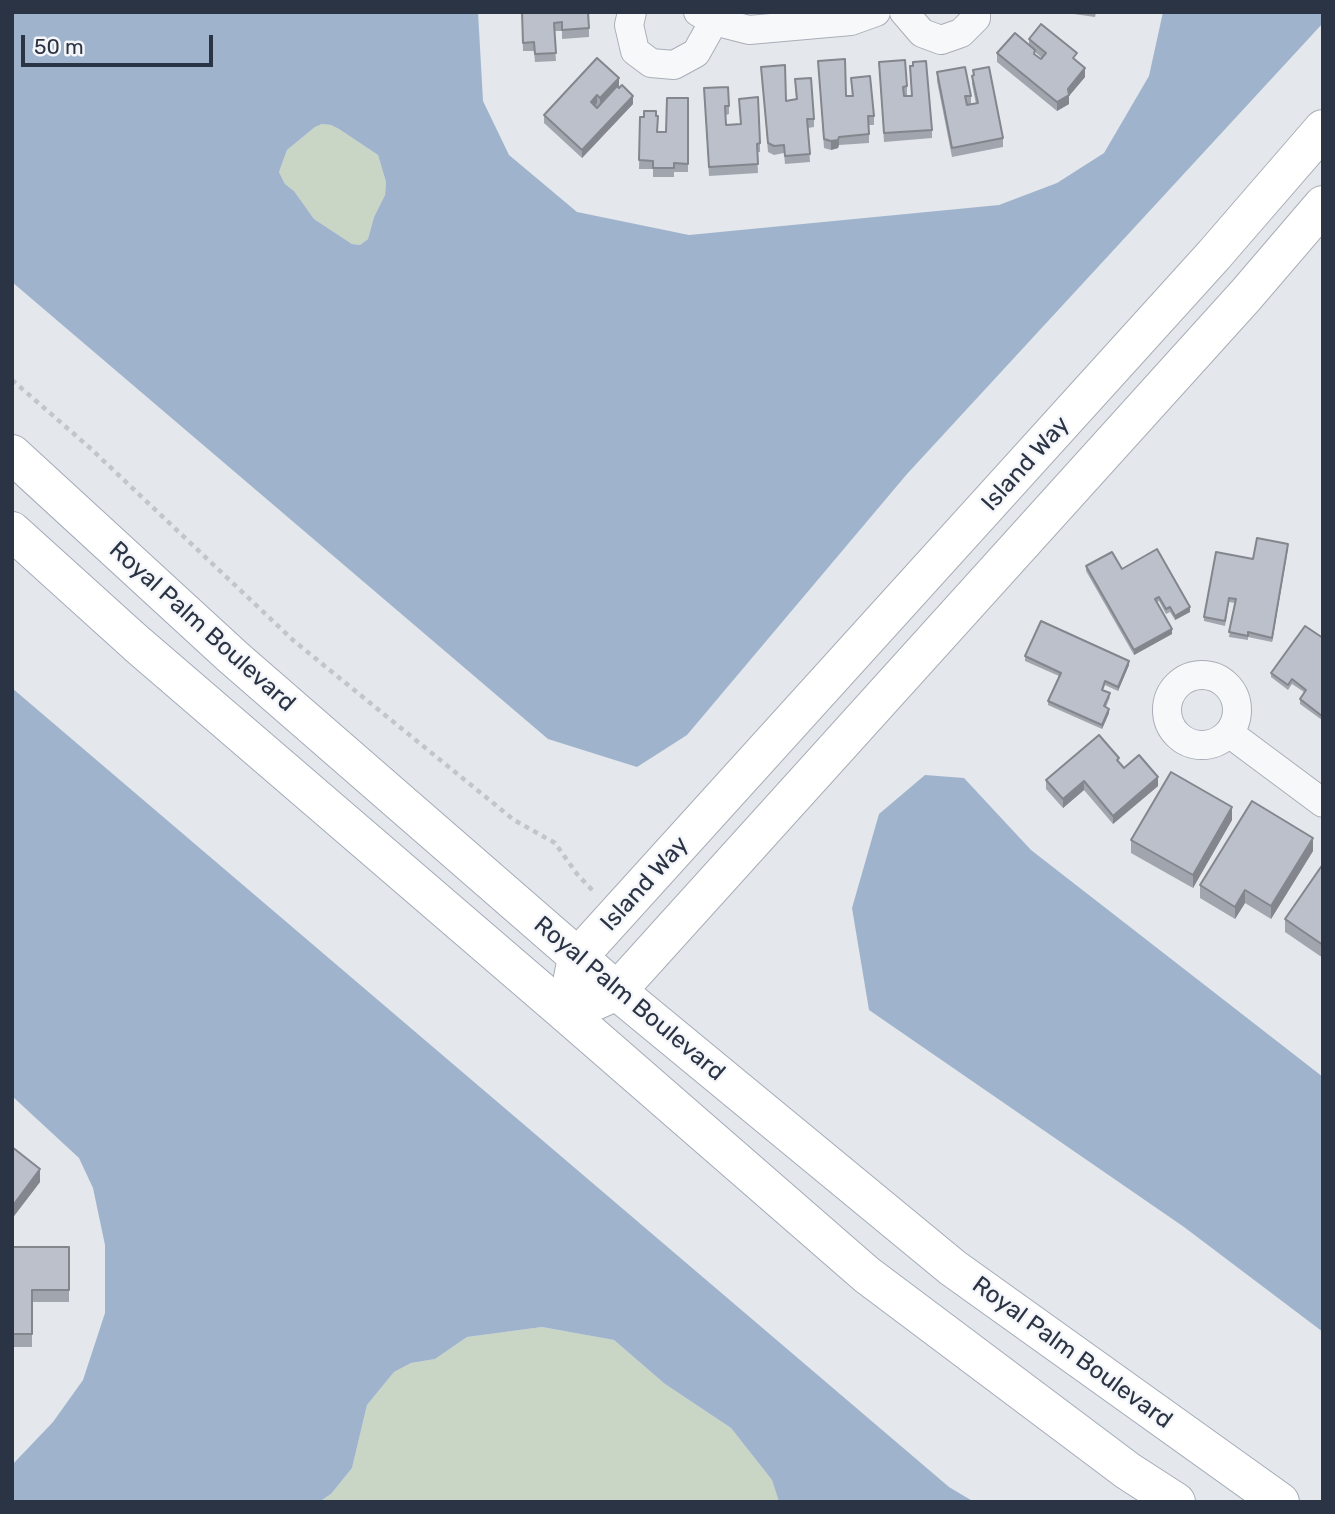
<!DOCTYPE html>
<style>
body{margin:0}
#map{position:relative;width:1335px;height:1514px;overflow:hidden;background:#e4e7ec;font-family:Rubik,sans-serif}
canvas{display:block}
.frame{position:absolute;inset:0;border:14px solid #2b3445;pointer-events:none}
.scale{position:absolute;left:21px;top:35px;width:192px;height:32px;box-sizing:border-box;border:4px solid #2b3445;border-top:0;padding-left:9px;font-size:21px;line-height:24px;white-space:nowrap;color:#2b3445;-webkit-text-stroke:5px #f4f6f9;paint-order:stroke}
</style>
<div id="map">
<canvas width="1335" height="1514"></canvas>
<div class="frame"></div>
<div class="scale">50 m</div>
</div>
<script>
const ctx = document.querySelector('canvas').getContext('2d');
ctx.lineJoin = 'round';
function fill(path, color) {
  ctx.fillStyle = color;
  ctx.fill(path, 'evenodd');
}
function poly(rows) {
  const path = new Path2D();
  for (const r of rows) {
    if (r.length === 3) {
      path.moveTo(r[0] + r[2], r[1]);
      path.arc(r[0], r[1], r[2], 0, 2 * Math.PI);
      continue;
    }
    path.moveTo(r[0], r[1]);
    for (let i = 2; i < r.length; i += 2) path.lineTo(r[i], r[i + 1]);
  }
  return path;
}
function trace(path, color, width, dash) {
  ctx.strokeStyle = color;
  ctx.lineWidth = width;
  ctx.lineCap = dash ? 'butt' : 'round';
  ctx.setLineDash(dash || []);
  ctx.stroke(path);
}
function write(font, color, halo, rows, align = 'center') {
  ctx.font = font + ' Rubik,sans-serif';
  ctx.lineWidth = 5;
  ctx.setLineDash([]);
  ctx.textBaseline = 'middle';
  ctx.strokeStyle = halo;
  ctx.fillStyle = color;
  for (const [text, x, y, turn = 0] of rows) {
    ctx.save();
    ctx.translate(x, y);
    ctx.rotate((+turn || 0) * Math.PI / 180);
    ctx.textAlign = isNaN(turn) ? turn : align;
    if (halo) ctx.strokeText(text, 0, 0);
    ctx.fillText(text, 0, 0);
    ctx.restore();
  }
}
const green = poly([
 [322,124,331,125,339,129,378,155,386,182,385,195,374,217,368,239,360,245,352,244,314,219,294,191,285,184,279,172,287,150,315,127],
 [542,1327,614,1340,665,1384,731,1428,772,1480,779,1502,319,1502,331,1494,352,1468,367,1405,394,1372,411,1363,435,1359,467,1337]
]);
const water = poly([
 [12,12,478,12,483,101,509,155,577,212,689,235,999,205,1057,183,1104,153,1149,76,1163,12,1323,12,1323,23,907,474,687,735,637,767,548,739,12,282],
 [322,124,331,125,339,129,378,155,386,182,385,195,374,217,368,239,360,245,352,244,314,219,294,191,285,184,279,172,287,150,315,127],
 [12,688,949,1487,974,1502,779,1502,772,1480,731,1428,665,1384,614,1340,542,1327,467,1337,435,1359,411,1363,394,1372,367,1405,352,1468,331,1494,319,1502,12,1502,12,1465,53,1422,83,1380,105,1313,105,1245,93,1188,79,1158,12,1096],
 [925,775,964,778,1031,850,1323,1077,1323,1332,1184,1227,869,1010,852,908,879,814]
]);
const path = poly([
 [12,380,89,447,294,641,514,820,555,843,577,874,594,892]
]);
const street = poly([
 [632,12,629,25,635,51,651,63,674,65,696,53,714,21],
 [698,12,714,21,749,30,851,21,876,12],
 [904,12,922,33,941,40,961,33,976,18,976,12],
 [1202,710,35],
 [1229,733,1323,803]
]);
const secondary = poly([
 [588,1004,617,991,1246,295,1323,205],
 [566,1013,577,958,1214,255,1323,129]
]);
const primary = poly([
 [12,454,233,657,617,991,953,1268,1280,1502],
 [12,531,137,644,566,1013,867,1275,1128,1471,1176,1502]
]);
const wall = poly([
 [522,12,589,28,589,37,562,39,562,31,554,31,556,61,535,62,534,51,523,51],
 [1060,12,1096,12,1095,17],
 [1029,39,1077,61,1085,77,1069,96,1069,104,1057,111,997,62,997,53,1029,45],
 [1035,52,1042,58,1041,59,1035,55],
 [818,61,846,96,852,96,851,78,874,116,874,125,869,125,869,143,839,145,838,148,831,150,824,148],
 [879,62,907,86,907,95,904,96,912,96,910,66,932,130,932,138,884,142],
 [761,67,786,101,796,100,795,79,814,119,814,127,808,128,810,162,785,164,784,153,774,155,768,152],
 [973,70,1003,138,1003,147,952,157,937,81,937,72,971,96,971,104,967,105,976,104,972,84,972,76,973,75],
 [618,87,633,104,582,158,544,123,544,115],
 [704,88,729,106,729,114,726,115,726,125,760,143,760,152,757,152,758,173,709,176],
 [688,98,688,172,674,172,674,177,653,177,653,169,639,169,640,117,658,132,666,132],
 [1288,548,1272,642,1248,637,1248,640,1229,637,1235,603,1229,602,1225,626,1204,621,1204,617,1253,559],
 [1086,566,1122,569,1190,612,1175,620,1170,612,1166,614,1159,601,1157,602,1172,634,1134,655,1086,571],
 [1323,638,1323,719,1322,720,1300,704,1300,699,1304,692,1292,684,1288,690,1271,677,1271,673],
 [1025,656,1129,665,1118,691,1105,685,1103,690,1110,697,1106,707,1109,713,1102,729,1048,705,1048,701,1059,676,1025,661],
 [1119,762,1124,768,1158,786,1113,824,1084,790,1063,808,1046,789,1046,780],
 [1232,820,1193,888,1131,853,1131,840],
 [1313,851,1271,919,1245,903,1235,919,1200,898,1200,885],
 [1323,864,1323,958,1285,932,1285,919],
 [12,1147,40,1182,14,1216,12,1215],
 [12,1247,69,1247,69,1302,32,1302,32,1347,12,1347]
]);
const shadedWall = poly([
 [1085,68,1085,77,1069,96,1069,104,1057,111,1057,102],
 [619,78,619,87,600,107,600,98],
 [597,95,597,103,591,110,591,102],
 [633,96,633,104,582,158,582,150],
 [839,137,839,145,838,148,831,150,831,141],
 [1288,544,1288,548,1272,642,1272,638],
 [1190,607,1190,612,1175,620,1175,616],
 [1172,629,1172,634,1134,655,1134,650],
 [1129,661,1129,665,1118,691,1118,687],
 [1109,709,1109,713,1102,729,1102,725],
 [1158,777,1158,786,1113,824,1113,816],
 [1084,781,1084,790,1063,808,1063,799],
 [1232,807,1232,820,1193,888,1193,875],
 [1313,838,1313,851,1271,919,1271,906],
 [1245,890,1245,903,1235,919,1235,907],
 [40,1169,40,1182,14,1216,14,1204]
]);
const building = poly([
 [522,12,588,12,589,28,562,30,562,22,554,23,556,53,535,54,534,42,523,43,522,12],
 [1041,24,1077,53,1073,58,1085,68,1068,89,1069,95,1057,102,997,53,1015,33,1035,50,1034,54,1041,59,1046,53,1029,39,1041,24],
 [597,58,619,78,600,98,597,95,591,102,597,108,617,86,619,88,622,85,633,96,582,150,544,115,597,58],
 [845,59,846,96,853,96,851,78,870,76,874,116,868,116,869,134,839,137,838,140,831,141,824,139,818,61,845,59],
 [905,60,907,86,903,87,904,96,912,96,910,66,913,66,913,62,926,61,932,130,884,133,879,62,905,60],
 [785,65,786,101,797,99,795,79,811,78,814,119,807,119,810,154,785,156,784,145,774,146,768,143,761,67,785,65],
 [965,67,971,96,965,96,967,105,978,103,972,76,974,75,973,70,989,67,1003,138,952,148,937,72,965,67],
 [728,87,729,106,725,106,726,125,741,124,739,99,758,97,760,143,757,144,758,164,709,167,704,88,728,87],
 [667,98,688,98,688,164,674,163,674,168,653,168,653,161,639,160,640,117,644,117,644,111,656,111,656,116,658,116,657,132,666,132,667,98],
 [1257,538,1288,544,1272,638,1248,632,1248,636,1229,632,1236,599,1229,598,1225,621,1204,617,1216,552,1253,559,1257,538],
 [1157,549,1190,607,1175,616,1170,607,1166,609,1159,597,1155,599,1172,629,1134,650,1086,566,1112,552,1122,569,1157,549],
 [1041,621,1129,661,1118,687,1105,681,1102,690,1110,693,1104,706,1109,709,1102,725,1048,701,1061,673,1025,656,1041,621],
 [1305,626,1323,638,1322,716,1300,699,1306,690,1292,679,1288,685,1271,673,1305,626],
 [1099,735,1119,758,1117,760,1124,768,1139,755,1158,777,1113,816,1084,781,1063,799,1046,780,1099,735],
 [1171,772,1232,807,1193,875,1131,840,1171,772],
 [1252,801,1313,838,1271,906,1245,890,1235,907,1200,885,1252,801],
 [1323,864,1323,945,1285,919,1323,864],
 [12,1147,40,1169,14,1204,12,1202,12,1147],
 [12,1247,69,1247,69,1290,32,1290,32,1334,12,1334,12,1247]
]);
const streetNames = [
 ["Island Way",1026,464,-48],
 ["Royal Palm Boulevard",202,627,42],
 ["Island Way",645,884,-48],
 ["Royal Palm Boulevard",629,999,40],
 ["Royal Palm Boulevard",1072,1353,36]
];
fill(green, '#c9d6c5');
fill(water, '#9fb4cc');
trace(street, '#a9aeb7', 30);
trace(secondary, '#a9aeb7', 40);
trace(primary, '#a3abb8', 40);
trace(path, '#c2c5cb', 4.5, [5, 5]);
trace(street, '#f7f8fa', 28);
trace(secondary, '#fff', 38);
trace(primary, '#fff', 38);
fill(wall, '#a1a5ae');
fill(shadedWall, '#83868d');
fill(building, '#bbc0ca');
trace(building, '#83868d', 2);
write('24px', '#2b3445', '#f4f6f9', streetNames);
</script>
